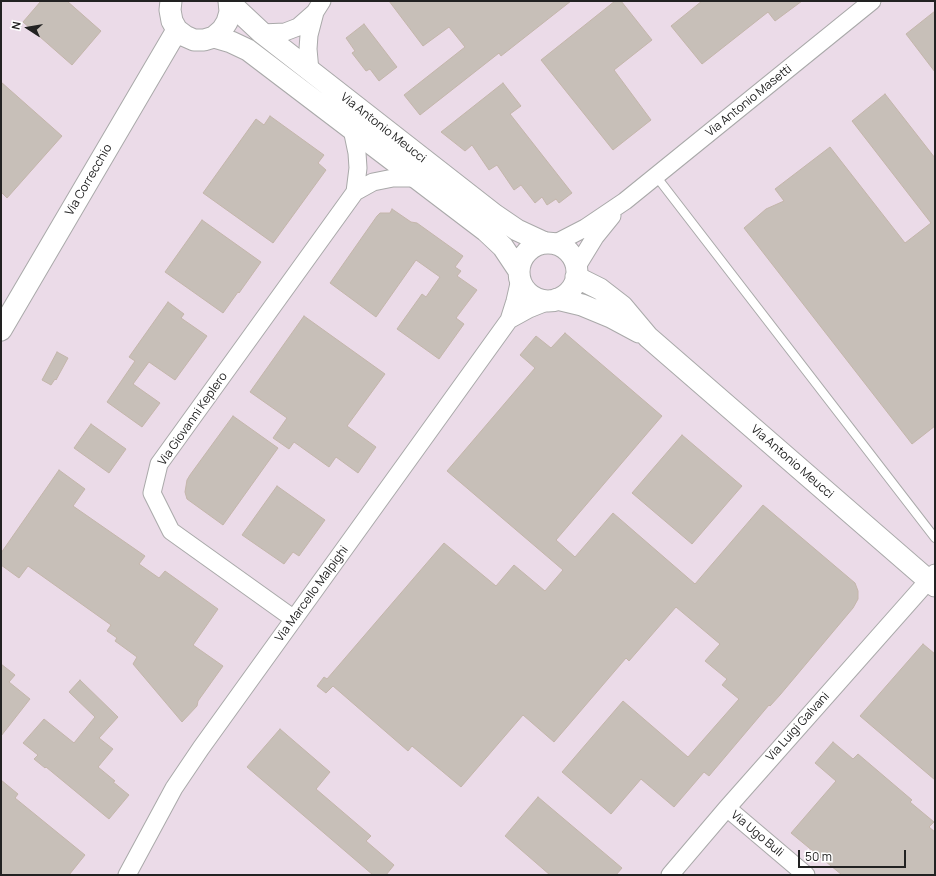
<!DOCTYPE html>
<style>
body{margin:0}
#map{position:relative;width:936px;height:876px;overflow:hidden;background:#f2efe9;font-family:Manrope,sans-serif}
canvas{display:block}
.frame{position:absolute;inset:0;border:2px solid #222;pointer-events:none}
.north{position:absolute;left:8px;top:8px;width:40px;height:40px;-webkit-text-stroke:3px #fff;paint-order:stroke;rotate:282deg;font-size:11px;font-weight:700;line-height:16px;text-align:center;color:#222}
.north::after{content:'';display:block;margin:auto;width:14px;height:18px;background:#222;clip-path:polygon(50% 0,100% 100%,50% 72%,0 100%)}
.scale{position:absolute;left:798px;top:850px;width:108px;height:18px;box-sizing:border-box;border:2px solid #222;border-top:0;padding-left:5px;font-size:12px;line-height:14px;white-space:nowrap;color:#222;-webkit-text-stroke:3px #fff;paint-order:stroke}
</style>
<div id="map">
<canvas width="936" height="876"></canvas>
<div class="frame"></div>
<div class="north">N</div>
<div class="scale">50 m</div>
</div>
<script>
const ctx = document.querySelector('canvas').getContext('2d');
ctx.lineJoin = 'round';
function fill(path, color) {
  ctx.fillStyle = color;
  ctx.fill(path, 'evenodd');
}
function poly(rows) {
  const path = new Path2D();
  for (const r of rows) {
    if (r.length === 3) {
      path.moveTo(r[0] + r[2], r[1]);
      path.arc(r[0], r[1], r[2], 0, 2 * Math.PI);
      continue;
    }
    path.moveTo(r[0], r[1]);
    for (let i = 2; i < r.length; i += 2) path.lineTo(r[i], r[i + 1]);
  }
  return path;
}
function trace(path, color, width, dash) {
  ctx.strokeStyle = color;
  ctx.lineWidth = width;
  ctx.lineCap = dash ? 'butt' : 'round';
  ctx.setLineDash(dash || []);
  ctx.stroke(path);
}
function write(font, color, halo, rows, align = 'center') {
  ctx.font = font + ' Manrope,sans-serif';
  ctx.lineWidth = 3;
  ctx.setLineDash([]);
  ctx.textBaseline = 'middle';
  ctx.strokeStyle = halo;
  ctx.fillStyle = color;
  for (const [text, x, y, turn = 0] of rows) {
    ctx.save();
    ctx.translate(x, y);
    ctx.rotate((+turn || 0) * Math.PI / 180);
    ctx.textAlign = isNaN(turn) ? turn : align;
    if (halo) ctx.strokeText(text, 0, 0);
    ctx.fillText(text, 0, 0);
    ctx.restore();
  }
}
const industrial = poly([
 [1,1,935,1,935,875,1,875]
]);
const building = poly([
 [41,1,67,1,101,31,72,65,23,22,41,1],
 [389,1,571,1,501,56,499,53,420,115,404,95,465,47,449,27,423,46,389,1],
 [615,1,621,1,652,40,614,70,651,120,613,150,541,60,615,1],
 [702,1,802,1,775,21,768,12,702,64,671,26,702,1],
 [935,11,935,72,906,34,935,11],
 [364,24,397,67,379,81,370,69,366,71,352,53,355,51,346,38,364,24],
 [1,82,62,136,7,198,1,192,1,82],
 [503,83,521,106,510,114,572,193,559,203,556,199,547,205,542,197,535,203,521,185,514,190,497,165,489,170,472,145,465,151,441,132,503,83],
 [885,94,935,158,935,426,912,444,744,228,766,209,784,201,775,189,830,147,905,243,931,223,852,121,885,94],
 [270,116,324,155,318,163,326,170,273,243,203,193,256,119,264,125,270,116],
 [392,209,411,222,417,223,463,256,455,267,461,271,457,276,477,290,456,318,464,324,439,359,397,329,422,294,426,297,440,277,416,260,376,317,330,283,377,216,380,213,390,213,392,209],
 [202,220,261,262,239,293,238,292,223,313,165,272,202,220],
 [168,302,184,314,181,318,207,336,175,380,149,362,133,384,160,403,142,427,107,402,135,361,129,357,168,302],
 [304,316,385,374,347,426,376,447,358,473,336,457,329,467,294,442,289,449,273,438,287,418,250,392,304,316],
 [565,333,662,416,556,540,575,557,613,513,695,584,763,505,855,583,858,591,858,599,853,608,780,695,770,706,769,705,709,776,704,772,674,807,641,779,611,814,562,772,623,701,688,757,739,699,722,685,727,679,705,661,720,644,676,607,629,661,626,658,554,742,523,715,461,787,412,746,408,751,333,686,326,693,317,686,324,677,327,679,444,543,496,586,514,565,545,591,563,570,447,471,535,368,520,355,536,336,551,348,565,333],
 [57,352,68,358,56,380,55,379,51,385,42,380,57,352],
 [233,416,278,448,223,525,187,499,185,492,187,480,190,475,233,416],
 [91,424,126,449,109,473,74,448,91,424],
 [682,435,742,486,692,544,632,493,682,435],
 [59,470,85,489,73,506,145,556,139,564,159,578,165,571,218,609,193,645,223,666,198,701,197,706,182,722,133,664,137,657,115,641,117,638,107,631,111,625,28,566,19,578,1,565,1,553,59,470],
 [277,486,325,520,299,556,293,552,284,564,242,535,277,486],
 [923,644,935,654,935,780,860,716,923,644],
 [1,664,15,675,9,682,30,699,1,736,1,664],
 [80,680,118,717,99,738,113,749,98,767,115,781,113,782,129,795,109,819,46,767,45,768,34,759,38,755,23,743,44,719,74,743,95,717,69,692,80,680],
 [280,729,330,772,316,789,371,836,366,841,394,865,386,875,373,875,247,767,280,729],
 [833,742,853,759,858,754,912,800,910,802,934,822,929,827,935,832,935,875,842,875,791,833,836,781,815,763,833,742],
 [1,780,18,794,15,798,85,855,69,875,1,875,1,780],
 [538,797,622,868,616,875,550,875,505,836,538,797]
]);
const service = poly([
 [656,176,935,538]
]);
const minor = poly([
 [262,33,285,32,298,27,315,12,322,1],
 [310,71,308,49,309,35,315,12],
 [355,192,373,182,393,178,416,178],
 [554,244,585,228,625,201,872,1],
 [576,268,595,237,612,216],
 [509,320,529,309,549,301],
 [294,619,171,531,152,493,159,464,355,192,358,168,357,153,352,129],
 [727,808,806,875],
 [127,875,174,788,201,748,509,320,515,301,520,279],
 [670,875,727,808,935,573]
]);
const tertiary = poly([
 [171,1,170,10,172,21,177,30,185,36,194,40,204,40,214,37,222,30,227,22,230,12,229,1],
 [229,2,262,33,495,215,517,230,545,243],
 [214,37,231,42,248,50,486,231,503,247,519,271],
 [548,272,29],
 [576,277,600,289,622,306,648,337,935,586],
 [557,299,582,305,611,317,639,332],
 [1,330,177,30]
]);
const streetNames = [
 ["Via Antonio Masetti",749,101,-39],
 ["Via Antonio Meucci",383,128,38],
 ["Via Correcchio",89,180,-60],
 ["Via Giovanni Keplero",193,419,-55],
 ["Via Antonio Meucci",792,462,41],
 ["Via Marcello Malpighi",312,594,-54],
 ["Via Luigi Galvani",798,727,-48],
 ["Via Ugo Buli",757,834,40]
];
fill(industrial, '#ebdbe8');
fill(building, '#c7bfb8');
trace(building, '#c4b6ab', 1);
trace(service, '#a9a9a9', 10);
trace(minor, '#a9a9a9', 19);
trace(tertiary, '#a9a9a9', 23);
trace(service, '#fff', 8);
trace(minor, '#fff', 17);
trace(tertiary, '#fff', 21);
write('12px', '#222', '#fff', streetNames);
</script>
